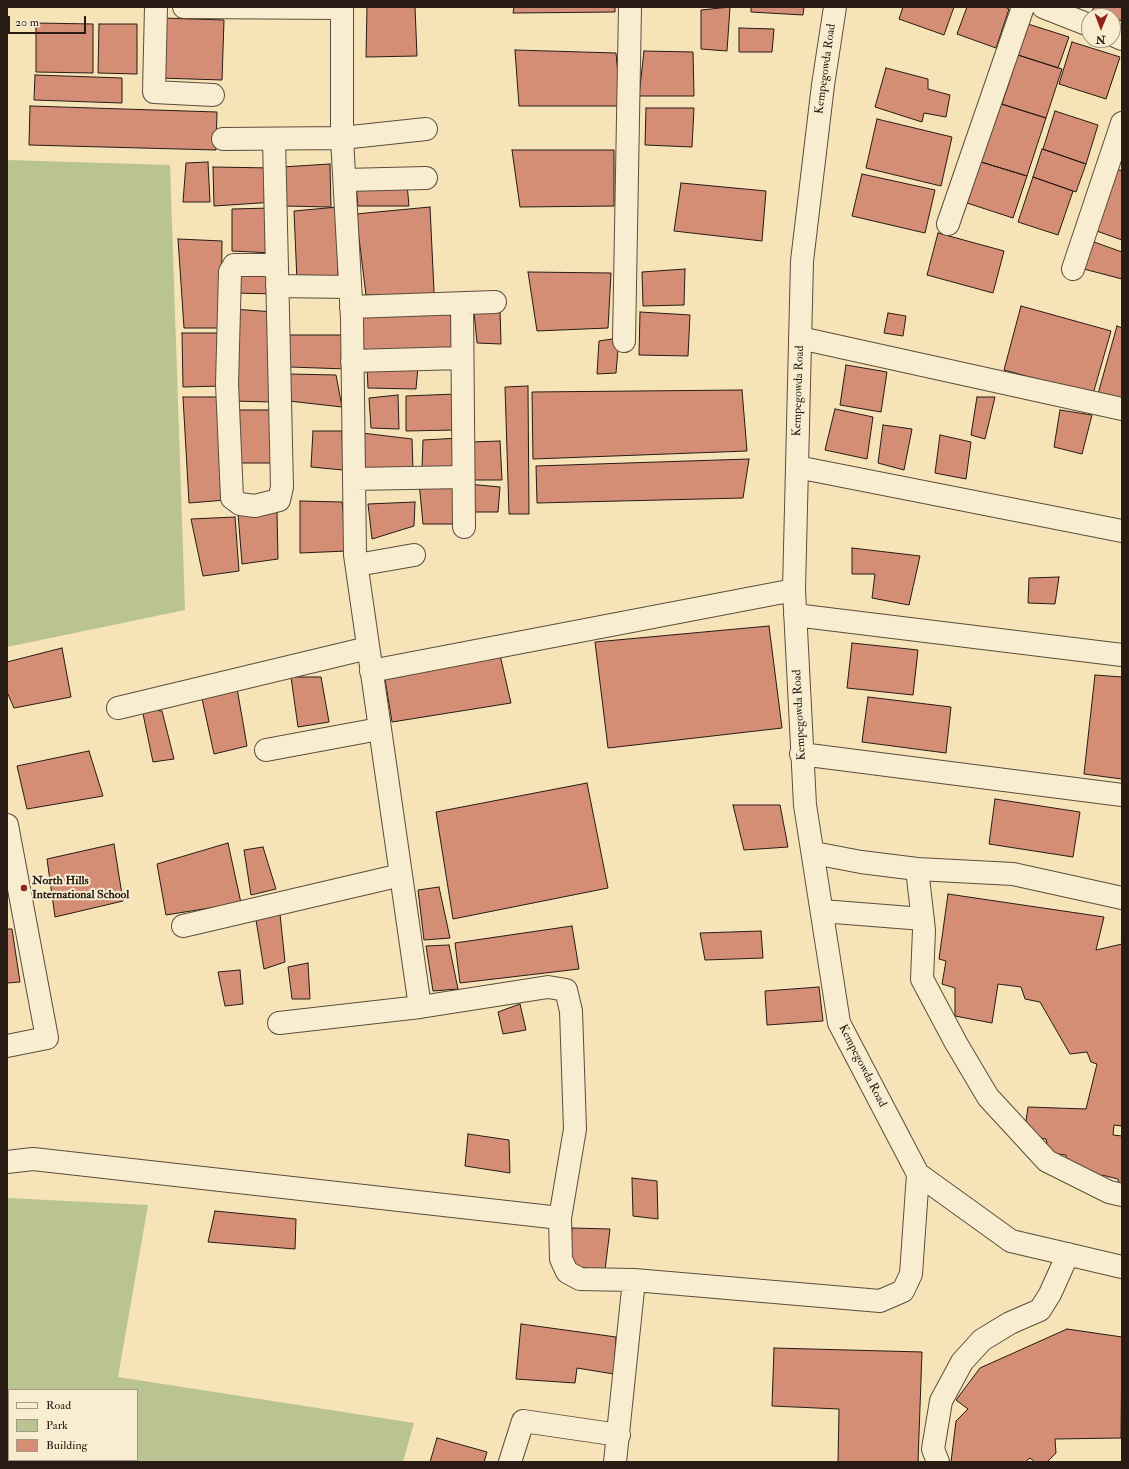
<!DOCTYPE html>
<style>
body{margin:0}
#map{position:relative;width:1129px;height:1469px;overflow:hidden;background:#f6e3b8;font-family:"IM FELL Double Pica",serif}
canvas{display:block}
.frame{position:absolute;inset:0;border:8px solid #271b14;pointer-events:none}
.legend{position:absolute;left:8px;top:1389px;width:130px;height:72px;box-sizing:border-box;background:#f9edd1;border:1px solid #a59985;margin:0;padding:5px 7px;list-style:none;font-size:12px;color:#271b14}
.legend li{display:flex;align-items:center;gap:8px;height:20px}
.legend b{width:20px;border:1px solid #a59985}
.north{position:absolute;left:1081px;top:8px;width:40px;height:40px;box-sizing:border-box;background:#f9edd1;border:1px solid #a59985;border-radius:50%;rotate:181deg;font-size:11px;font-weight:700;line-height:16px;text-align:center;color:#271b14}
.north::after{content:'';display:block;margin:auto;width:14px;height:18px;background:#8f2418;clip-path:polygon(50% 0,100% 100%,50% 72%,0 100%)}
.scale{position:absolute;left:8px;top:16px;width:78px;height:18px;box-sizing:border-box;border:2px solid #271b14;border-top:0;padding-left:5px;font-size:12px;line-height:14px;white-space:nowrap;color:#271b14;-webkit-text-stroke:3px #f9edd1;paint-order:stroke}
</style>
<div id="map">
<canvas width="1129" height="1469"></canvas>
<div class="frame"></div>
<ul class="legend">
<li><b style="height:5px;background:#f9edd1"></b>Road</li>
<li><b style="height:11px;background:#b9c492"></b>Park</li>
<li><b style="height:11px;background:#d48e76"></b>Building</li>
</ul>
<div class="north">N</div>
<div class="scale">20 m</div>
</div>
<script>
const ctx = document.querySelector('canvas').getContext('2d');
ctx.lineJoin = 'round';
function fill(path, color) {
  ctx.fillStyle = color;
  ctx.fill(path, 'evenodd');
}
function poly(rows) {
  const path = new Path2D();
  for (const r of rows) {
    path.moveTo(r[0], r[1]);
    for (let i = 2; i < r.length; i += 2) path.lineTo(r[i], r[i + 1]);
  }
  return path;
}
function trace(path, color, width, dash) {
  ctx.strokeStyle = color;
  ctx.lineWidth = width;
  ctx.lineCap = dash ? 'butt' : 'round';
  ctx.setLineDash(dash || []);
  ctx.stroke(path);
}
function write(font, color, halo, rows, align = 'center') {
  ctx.font = font + ' "IM FELL Double Pica",serif';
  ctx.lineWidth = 4;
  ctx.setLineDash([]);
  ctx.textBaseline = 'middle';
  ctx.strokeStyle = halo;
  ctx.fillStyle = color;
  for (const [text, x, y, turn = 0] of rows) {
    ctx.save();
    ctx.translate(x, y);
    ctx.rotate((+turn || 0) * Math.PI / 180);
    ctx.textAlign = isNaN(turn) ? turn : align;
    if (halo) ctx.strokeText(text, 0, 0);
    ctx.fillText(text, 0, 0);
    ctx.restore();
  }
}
const green = poly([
 [7,160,170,165,185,610,7,647],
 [7,1198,148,1205,118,1377,414,1423,403,1462,7,1462],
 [9,1390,137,1390,137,1460,9,1460]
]);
const building = poly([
 [367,7,415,7,417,56,366,57,367,7],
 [514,7,615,7,615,12,513,13,514,7],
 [730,7,727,51,701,49,701,10,730,7],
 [751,7,804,7,803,15,751,12,751,7],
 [903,7,954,7,944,35,899,19,903,7],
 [967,7,1005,7,1009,9,996,48,957,34,967,7],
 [1094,7,1122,7,1122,21,1113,18,1113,16,1092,11,1094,7],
 [162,18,224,20,222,80,160,78,162,18],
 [36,23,93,24,93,73,36,72,36,23],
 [99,24,137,24,137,74,98,73,99,24],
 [1028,24,1069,37,1058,68,1018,55,1028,24],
 [739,28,774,29,772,52,739,52,739,28],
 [1072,42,1120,57,1106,99,1059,84,1072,42],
 [515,50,616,53,621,106,519,106,515,50],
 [644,51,693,52,694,96,639,96,644,51],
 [1018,55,1062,69,1046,118,1002,104,1018,55],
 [886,68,928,79,928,89,950,95,946,117,924,113,922,122,875,107,886,68],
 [35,75,122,78,122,103,34,100,35,75],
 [1001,104,1046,118,1027,176,981,162,1001,104],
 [30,106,217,112,216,150,29,145,30,106],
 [646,108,694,108,692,147,645,145,646,108],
 [1055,111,1098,125,1086,164,1043,149,1055,111],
 [877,119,952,137,941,186,866,168,877,119],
 [1042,149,1086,164,1076,192,1033,177,1042,149],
 [512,150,614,150,614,206,520,207,512,150],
 [208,162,210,202,183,202,186,163,208,162],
 [981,162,1027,176,1013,218,967,203,981,162],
 [330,164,331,207,284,206,282,167,330,164],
 [213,167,272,168,275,202,214,206,213,167],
 [1111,167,1122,171,1122,240,1091,229,1111,167],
 [862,174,935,190,925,233,852,216,862,174],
 [1033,177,1073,191,1058,235,1018,222,1033,177],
 [681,183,766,191,762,241,674,231,681,183],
 [407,184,409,206,358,206,356,186,407,184],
 [338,207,338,283,297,281,294,211,338,207],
 [430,207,434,291,432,296,366,295,356,214,430,207],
 [272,208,273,253,232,251,232,209,272,208],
 [938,233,1004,251,993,293,927,275,938,233],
 [178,239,222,241,221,328,184,328,178,239],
 [1094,242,1122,252,1122,279,1080,268,1094,242],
 [685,269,684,305,643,306,642,272,685,269],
 [274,271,276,294,234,293,233,272,274,271],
 [528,272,611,273,608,328,537,331,528,272],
 [1021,306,1111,331,1093,394,1004,370,1021,306],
 [232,309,275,312,271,402,233,401,232,309],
 [500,309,501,344,477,343,474,312,500,309],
 [454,312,458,353,362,353,357,313,454,312],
 [640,312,690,315,688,356,639,355,640,312],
 [888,313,906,316,903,336,884,333,888,313],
 [1117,326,1122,328,1122,400,1098,394,1117,326],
 [182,333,223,333,221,386,183,387,182,333],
 [289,335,342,335,347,369,290,367,289,335],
 [619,338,616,373,597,374,599,341,619,338],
 [846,365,887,372,881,412,840,405,846,365],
 [418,366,416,389,368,388,367,367,418,366],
 [289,374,336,375,342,407,289,401,289,374],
 [528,386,529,514,509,514,505,387,528,386],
 [742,390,747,451,533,459,532,392,742,390],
 [456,394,455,430,406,431,406,396,456,394],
 [398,395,399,429,371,428,369,398,398,395],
 [183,397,221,397,226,500,189,503,183,397],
 [977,397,995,397,985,439,971,435,977,397],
 [835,409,873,417,867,459,825,450,835,409],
 [230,410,278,410,279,463,233,463,230,410],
 [1060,410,1092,415,1082,454,1054,447,1060,410],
 [883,425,912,429,904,470,878,463,883,425],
 [313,431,342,431,343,470,311,467,313,431],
 [362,433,412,439,413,471,363,470,362,433],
 [940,435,971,442,966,479,935,473,940,435],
 [460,438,460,469,422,469,423,440,460,438],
 [500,441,502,480,473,480,471,442,500,441],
 [749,459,743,498,537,503,536,466,749,459],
 [419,482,457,483,460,524,423,524,419,482],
 [468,484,500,487,498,512,469,512,468,484],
 [300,501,342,502,347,551,300,553,300,501],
 [415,502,414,526,372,539,368,504,415,502],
 [277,512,278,559,242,564,238,513,277,512],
 [235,517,239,571,203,576,191,519,235,517],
 [852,548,920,556,909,605,872,598,875,574,852,574,852,548],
 [1059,577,1055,604,1028,603,1029,578,1059,577],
 [769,626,782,728,608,748,595,642,769,626],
 [852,643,918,650,913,695,847,688,852,643],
 [62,648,71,697,14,708,7,692,7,662,62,648],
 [500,655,511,703,392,722,384,673,500,655],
 [1095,675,1122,677,1122,779,1084,774,1095,675],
 [291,677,321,677,329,722,298,727,291,677],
 [237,688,247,746,214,754,201,694,237,688],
 [868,697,951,707,946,753,862,742,868,697],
 [142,709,162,711,174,759,153,762,142,709],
 [89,751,103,796,27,809,17,766,89,751],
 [587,783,608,888,453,919,436,812,587,783],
 [995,799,1080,812,1073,857,989,844,995,799],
 [733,805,780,805,788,847,744,850,733,805],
 [228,843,241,903,166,915,157,864,228,843],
 [114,844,123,901,55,917,47,859,114,844],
 [263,847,276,889,251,895,244,850,263,847],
 [439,887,450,938,424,940,418,890,439,887],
 [948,894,1104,917,1096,950,1122,944,1122,1126,1114,1125,1113,1135,1122,1136,1122,1190,1119,1189,1118,1179,1102,1175,1101,1179,1066,1162,1066,1155,1049,1153,1046,1139,1024,1135,1028,1107,1086,1109,1097,1064,1091,1062,1087,1052,1070,1054,1040,1002,1025,999,1021,987,998,984,992,1023,955,1016,955,988,942,984,946,961,939,959,948,894],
 [280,914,285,962,264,969,256,920,280,914],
 [572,926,579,969,460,983,455,943,572,926],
 [7,929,12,929,20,982,7,983,7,929],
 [761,931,763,958,705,960,700,933,761,931],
 [449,945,458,989,433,991,426,946,449,945],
 [308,963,310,999,292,999,288,967,308,963],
 [240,970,243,1004,225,1006,218,972,240,970],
 [819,987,823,1021,767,1025,765,991,819,987],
 [520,1004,526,1030,503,1034,498,1012,520,1004],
 [468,1134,509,1140,510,1173,465,1166,468,1134],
 [632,1178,657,1181,658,1219,633,1216,632,1178],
 [215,1211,296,1219,295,1249,208,1242,215,1211],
 [572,1228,610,1229,605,1270,568,1266,572,1228],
 [521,1324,616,1337,614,1374,577,1368,575,1383,516,1379,521,1324],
 [1067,1329,1122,1337,1121,1438,1055,1439,1056,1453,1047,1462,1035,1462,1030,1458,1025,1462,951,1462,956,1421,968,1409,956,1400,980,1368,1067,1329],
 [774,1348,922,1352,918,1462,838,1462,839,1409,772,1406,774,1348],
 [437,1438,487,1452,484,1462,430,1462,437,1438]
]);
const minor = poly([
 [156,7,154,92,213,95],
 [184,7,342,8],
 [342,7,342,138,352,319,355,555,420,1007],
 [835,7,823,85,802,261,794,590,805,805,839,1023,918,1174,1011,1241,1122,1267],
 [1043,7,1089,25],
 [1113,35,1122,39],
 [223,139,342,138,426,129],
 [274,139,282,487,279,500,255,506,240,504,232,498,227,384,230,272,234,265,267,265,277,269],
 [345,180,426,178],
 [948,224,1023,7],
 [1073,269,1122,123],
 [277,286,350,287],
 [462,304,464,527],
 [351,307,495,302],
 [800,338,1122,409],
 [624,341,630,7],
 [352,361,462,358],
 [797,467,1122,531],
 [354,479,463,477],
 [357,565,414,555],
 [795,615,1122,655],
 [371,671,794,590],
 [118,708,368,648],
 [266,750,379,729],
 [801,754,1122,795],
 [7,825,47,1038,7,1046],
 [814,853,861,862,917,869,1013,874,1122,898],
 [917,869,924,930,922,979,956,1043,988,1097,1047,1161,1109,1192,1122,1195],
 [822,911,923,919],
 [183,926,401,875],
 [279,1023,420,1007,548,987,566,990,571,1011,575,1129,560,1218],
 [7,1162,33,1159,560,1218,561,1259,567,1272,580,1279,634,1280,880,1301,903,1291,911,1274,918,1174],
 [510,1462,523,1421,619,1435],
 [615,1462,634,1280],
 [938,1462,933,1449,941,1401,962,1362,982,1340,1010,1323,1040,1310,1050,1294,1068,1254]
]);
const markers = [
 [24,888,4,"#8f2418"]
];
const streetNames = [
 ["Kempegowda Road",826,69,-82],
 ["Kempegowda Road",799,391,-88],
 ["Kempegowda Road",800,715,-93],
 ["Kempegowda Road",862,1066,63]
];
const poiNames = [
 ["North Hills",32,881],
 ["International School",32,895]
];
fill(green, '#b9c492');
fill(building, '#d48e76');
trace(building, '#271b14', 1);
trace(minor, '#5b4d3d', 24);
trace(minor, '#f9edd1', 22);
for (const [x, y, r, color] of markers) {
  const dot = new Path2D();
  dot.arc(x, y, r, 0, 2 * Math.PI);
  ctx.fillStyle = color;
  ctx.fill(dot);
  trace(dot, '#f9edd1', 1.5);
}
write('12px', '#271b14', '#f9edd1', streetNames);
write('bold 12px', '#271b14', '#f9edd1', poiNames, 'left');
</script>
